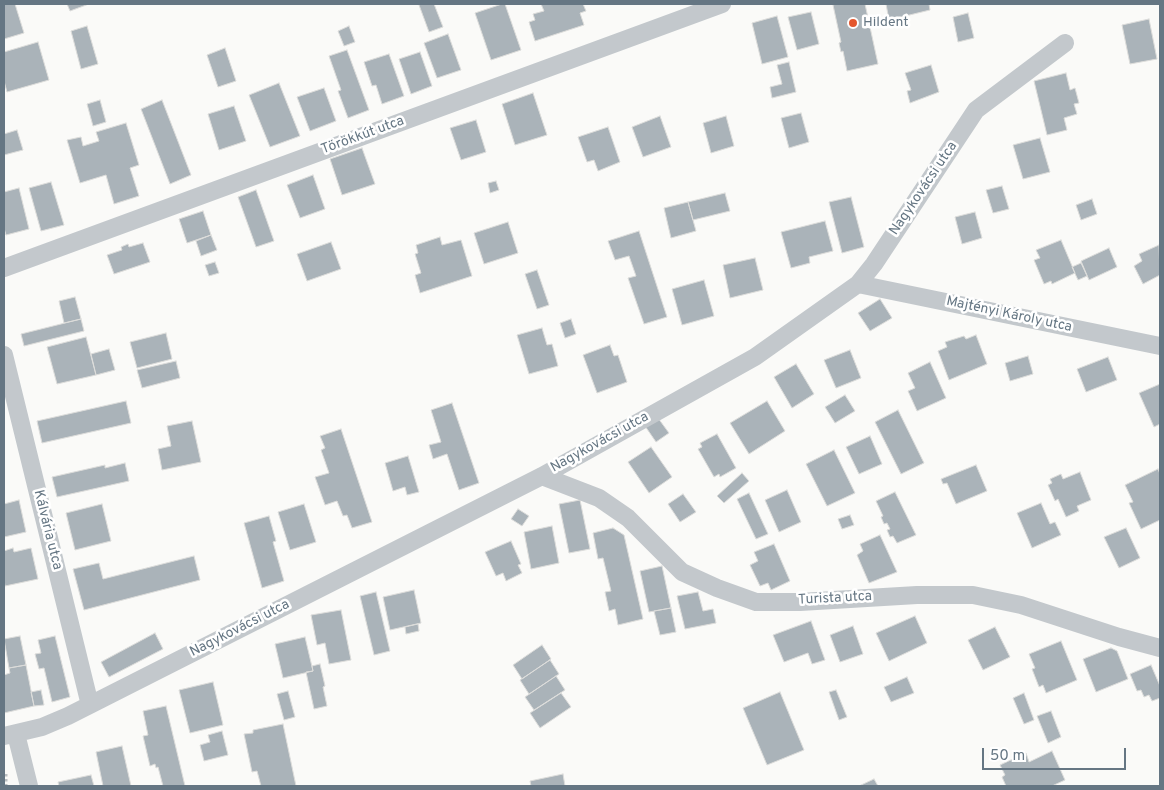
<!DOCTYPE html>
<meta charset="utf-8">
<style>
body{margin:0}
#map{position:relative;width:1164px;height:790px;overflow:hidden;background:#fafaf8;font-family:Overpass,sans-serif}
canvas{display:block}
.frame{position:absolute;inset:0;border:5px solid #657683;pointer-events:none}
.scale{position:absolute;left:982px;top:748px;width:144px;height:22px;box-sizing:border-box;border:2px solid #657683;border-top:0;padding-left:6px;font-size:15px;line-height:18px;white-space:nowrap;color:#657683;-webkit-text-stroke:4px #fff;paint-order:stroke}
</style>
<div id="map">
<canvas width="1164" height="790"></canvas>
<div class="frame"></div>
<div class="scale">50 m</div>
</div>
<script>
const ctx = document.querySelector('canvas').getContext('2d');
ctx.lineJoin = 'round';
function fill(path, color) {
  ctx.fillStyle = color;
  ctx.fill(path, 'evenodd');
}
function poly(rows) {
  const path = new Path2D();
  for (const r of rows) {
    path.moveTo(r[0], r[1]);
    for (let i = 2; i < r.length; i += 2) path.lineTo(r[i], r[i + 1]);
  }
  return path;
}
function trace(path, color, width, dash) {
  ctx.strokeStyle = color;
  ctx.lineWidth = width;
  ctx.lineCap = dash ? 'butt' : 'round';
  ctx.setLineDash(dash || []);
  ctx.stroke(path);
}
function write(font, color, halo, rows, align = 'center') {
  ctx.font = font + ' Overpass,sans-serif';
  ctx.lineWidth = 5;
  ctx.setLineDash([]);
  ctx.textBaseline = 'middle';
  ctx.strokeStyle = halo;
  ctx.fillStyle = color;
  for (const [text, x, y, turn = 0] of rows) {
    ctx.save();
    ctx.translate(x, y);
    ctx.rotate((+turn || 0) * Math.PI / 180);
    ctx.textAlign = isNaN(turn) ? turn : align;
    if (halo) ctx.strokeText(text, 0, 0);
    ctx.fillText(text, 0, 0);
    ctx.restore();
  }
}
const building = poly([
 [4,4,15,4,24,33,4,39,4,4],
 [67,4,89,4,70,11,67,4],
 [421,4,434,4,443,27,429,32,419,5,421,4],
 [502,4,505,4,521,50,491,60,475,13,502,4],
 [541,4,583,4,586,11,580,13,584,25,535,41,529,22,535,20,533,14,544,11,541,4],
 [837,4,865,4,878,64,847,71,843,51,841,52,839,43,841,42,833,5,837,4],
 [886,4,929,4,930,10,889,20,886,4],
 [811,12,819,44,797,50,788,17,811,12],
 [968,13,974,38,958,42,953,17,968,13],
 [777,16,788,57,762,64,752,23,777,16],
 [1149,19,1157,59,1130,64,1122,25,1149,19],
 [87,26,98,64,81,69,71,31,87,26],
 [349,26,355,42,344,46,338,31,349,26],
 [448,34,461,70,437,78,424,43,448,34],
 [38,42,49,80,7,92,4,81,4,52,38,42],
 [225,48,236,81,218,87,207,55,225,48],
 [347,50,369,110,348,118,338,91,341,90,329,56,347,50],
 [420,52,432,86,411,94,399,59,420,52],
 [389,54,404,96,382,104,376,85,372,86,364,62,389,54],
 [789,62,796,92,772,98,770,87,782,84,777,65,789,62],
 [931,65,939,92,910,103,907,91,911,90,905,73,931,65],
 [1066,73,1070,90,1075,88,1079,103,1074,104,1077,114,1064,118,1067,130,1047,135,1034,81,1066,73],
 [279,83,300,136,270,147,249,95,279,83],
 [324,88,336,121,310,131,297,97,324,88],
 [533,93,547,135,515,145,502,104,533,93],
 [100,100,106,122,93,126,87,104,100,100],
 [162,100,191,175,170,184,141,109,162,100],
 [234,106,246,141,219,150,208,114,234,106],
 [801,113,809,142,789,148,781,118,801,113],
 [660,116,671,147,643,157,632,127,660,116],
 [726,116,734,146,711,153,703,123,726,116],
 [476,120,486,152,461,160,450,128,476,120],
 [126,123,139,165,130,168,139,196,114,204,106,175,80,183,67,140,81,137,83,146,99,141,96,132,126,123],
 [608,127,620,162,598,171,594,160,587,162,578,137,608,127],
 [17,130,23,150,4,155,4,134,17,130],
 [1040,138,1050,172,1023,179,1013,145,1040,138],
 [362,148,375,184,342,195,330,159,362,148],
 [313,175,325,209,300,218,287,185,313,175],
 [496,181,499,190,490,193,488,183,496,181],
 [51,182,64,225,41,231,29,188,51,182],
 [1002,186,1009,209,993,213,986,190,1002,186],
 [19,188,29,229,6,235,4,228,4,192,19,188],
 [256,190,274,241,256,247,238,197,256,190],
 [725,193,730,211,693,220,688,202,725,193],
 [851,197,864,247,842,253,829,202,851,197],
 [1092,199,1097,214,1081,220,1076,205,1092,199],
 [688,202,696,231,671,238,664,208,688,202],
 [203,211,211,235,187,243,179,219,203,211],
 [975,212,982,238,962,244,955,217,975,212],
 [825,221,833,251,809,257,810,263,791,268,781,232,825,221],
 [508,222,518,253,484,264,474,233,508,222],
 [639,231,667,317,644,324,628,278,636,276,629,256,615,260,608,241,639,231],
 [211,235,217,250,201,256,196,241,211,235],
 [440,237,442,245,461,240,472,276,420,293,415,275,421,273,415,254,418,253,416,245,440,237],
 [1061,240,1075,273,1052,284,1051,281,1044,284,1034,260,1040,258,1036,250,1061,240],
 [331,242,341,269,307,281,297,254,331,242],
 [143,243,150,262,114,274,107,255,122,250,121,247,128,244,129,247,143,243],
 [1159,245,1160,275,1143,284,1134,266,1142,261,1139,254,1159,245],
 [1109,248,1117,267,1089,280,1081,261,1109,248],
 [755,258,763,290,730,298,723,265,755,258],
 [215,262,219,273,209,276,205,265,215,262],
 [1081,263,1087,276,1078,280,1072,267,1081,263],
 [537,270,549,305,537,309,525,274,537,270],
 [704,280,714,316,682,325,672,289,704,280],
 [75,297,81,319,64,323,59,301,75,297],
 [880,299,892,318,870,331,858,313,880,299],
 [81,319,84,331,24,346,21,334,81,319],
 [571,319,576,334,565,338,560,323,571,319],
 [542,328,547,345,552,344,558,366,529,374,517,335,542,328],
 [166,333,172,359,137,368,130,342,166,333],
 [976,335,987,364,949,380,938,351,947,347,945,342,964,336,966,339,976,335],
 [86,337,96,375,57,384,47,347,86,337],
 [610,345,614,356,618,355,627,382,597,393,583,355,610,345],
 [109,349,115,370,96,375,91,354,109,349],
 [850,350,861,378,836,388,824,360,850,350],
 [1028,356,1033,374,1010,381,1005,363,1028,356],
 [1108,357,1117,380,1086,392,1077,369,1108,357],
 [176,361,180,378,142,388,137,370,176,361],
 [930,362,946,398,917,411,908,391,915,388,908,373,930,362],
 [796,364,814,394,792,408,774,377,796,364],
 [1160,384,1160,424,1154,427,1139,393,1160,384],
 [845,395,855,411,835,423,825,407,845,395],
 [126,401,131,423,42,443,37,421,126,401],
 [767,401,785,431,749,454,730,423,767,401],
 [452,403,479,483,459,490,447,454,433,459,429,445,441,442,431,410,452,403],
 [898,410,924,463,901,474,875,422,898,410],
 [658,418,669,433,656,442,645,426,658,418],
 [192,421,201,462,162,470,158,449,171,446,167,426,192,421],
 [341,429,372,522,352,528,347,515,343,516,337,501,325,505,315,477,329,473,321,450,325,448,320,436,341,429],
 [717,434,736,468,720,477,719,474,714,477,698,449,702,447,700,443,717,434],
 [870,436,882,464,859,474,846,447,870,436],
 [651,447,672,477,649,493,628,462,651,447],
 [834,450,855,493,827,506,806,464,834,450],
 [408,456,419,492,407,495,405,487,393,491,385,463,408,456],
 [125,463,129,481,57,497,52,477,105,465,105,468,125,463],
 [976,465,987,491,956,504,947,483,943,484,941,479,976,465],
 [1158,469,1160,474,1160,520,1141,529,1129,503,1133,502,1125,485,1158,469],
 [1080,472,1091,500,1077,506,1079,511,1066,517,1058,499,1055,501,1048,485,1052,483,1050,479,1061,474,1063,479,1080,472],
 [742,473,749,481,724,503,717,496,742,473],
 [787,490,801,522,779,532,765,500,787,490],
 [895,492,916,535,897,543,893,536,890,537,887,530,890,529,887,523,884,524,881,517,883,516,876,501,895,492],
 [749,493,768,534,756,539,737,499,749,493],
 [683,494,696,512,680,522,668,504,683,494],
 [19,500,26,532,4,537,4,504,19,500],
 [580,500,590,549,569,553,559,504,580,500],
 [1041,503,1050,524,1055,522,1061,535,1032,548,1017,513,1041,503],
 [102,504,111,541,75,550,66,513,102,504],
 [304,504,316,542,290,550,278,512,304,504],
 [518,509,529,516,522,526,511,519,518,509],
 [850,515,854,525,842,529,838,519,850,515],
 [269,516,276,541,273,542,284,581,262,588,244,523,269,516],
 [552,526,559,563,531,569,524,532,552,526],
 [613,528,624,535,643,619,618,625,615,609,609,611,605,592,611,591,603,558,598,559,593,533,613,528],
 [1126,528,1140,558,1119,568,1104,537,1126,528],
 [880,535,897,572,869,583,857,555,863,551,860,544,880,535],
 [511,541,521,564,518,565,522,573,506,581,503,573,496,576,485,552,511,541],
 [774,544,790,581,771,590,768,583,760,586,750,565,758,561,754,552,774,544],
 [13,548,14,552,31,548,38,579,5,586,4,580,4,551,13,548],
 [194,556,200,580,84,610,73,569,99,563,103,579,194,556],
 [662,566,671,608,649,612,640,571,662,566],
 [414,590,421,623,390,630,383,597,414,590],
 [376,592,390,651,374,655,360,596,376,592],
 [698,592,703,611,713,609,716,623,685,629,677,596,698,592],
 [671,608,676,632,660,635,654,611,671,608],
 [341,610,351,660,329,664,325,643,317,645,311,615,341,610],
 [915,616,927,643,889,661,876,633,915,616],
 [811,621,825,660,812,664,808,653,784,662,773,635,811,621],
 [418,624,419,631,406,634,405,627,418,624],
 [853,626,863,654,840,662,830,635,853,626],
 [995,627,1010,657,983,670,968,640,995,627],
 [155,633,163,649,109,677,101,662,155,633],
 [20,636,26,665,9,668,4,639,20,636],
 [55,636,70,697,52,702,44,668,39,669,35,654,41,653,38,640,55,636],
 [305,637,313,671,283,678,275,644,305,637],
 [1061,641,1077,680,1046,693,1043,685,1039,687,1032,669,1035,668,1029,654,1061,641],
 [542,645,551,659,522,679,513,665,542,645],
 [1111,648,1117,651,1128,679,1096,692,1083,659,1111,648],
 [550,660,559,674,529,694,520,680,550,660],
 [320,664,325,686,323,687,327,706,314,709,306,672,313,671,312,666,320,664],
 [26,665,34,706,4,713,4,675,10,673,9,668,26,665],
 [1151,665,1160,686,1160,698,1152,701,1149,695,1144,697,1141,690,1137,691,1130,674,1151,665],
 [556,676,565,690,534,710,525,697,556,676],
 [907,677,914,693,891,702,884,687,907,677],
 [213,682,223,725,190,733,179,690,213,682],
 [41,690,44,705,34,706,31,692,41,690],
 [836,690,847,717,839,720,829,692,836,690],
 [288,691,295,717,284,720,277,694,288,691],
 [780,692,804,750,767,765,743,708,780,692],
 [561,693,571,707,540,728,530,713,561,693],
 [1024,693,1034,720,1024,724,1013,698,1024,693],
 [166,706,185,786,163,786,158,767,156,768,155,764,150,766,143,736,148,735,143,711,166,706],
 [1051,711,1061,737,1048,743,1037,716,1051,711],
 [283,724,296,786,261,786,257,771,252,772,244,734,253,733,253,730,283,724],
 [222,731,228,755,204,761,200,745,210,742,208,735,222,731],
 [122,746,131,786,103,786,96,752,122,746],
 [1052,751,1065,780,1052,786,1006,786,1002,777,1005,775,1000,765,1026,753,1029,762,1052,751],
 [563,774,565,786,531,786,530,781,563,774],
 [91,775,94,786,59,786,58,782,91,775],
 [874,779,878,786,859,786,874,779]
]);
const path = poly([
 [6,774,6,786]
]);
const street = poly([
 [4,268,722,4],
 [858,284,1160,346],
 [4,355,90,705],
 [542,476,599,498,628,518,682,572,717,588,756,602,800,602,917,595,973,595,1021,605,1119,637,1160,648],
 [16,734,29,786],
 [4,736,42,727,68,716,542,476,755,357,858,284,874,264,976,110,1065,43]
]);
const markers = [
 [853,23,5,"#e4572e"]
];
const poiNames = [
 ["Hildent",863,23]
];
const streetNames = [
 ["Törökkút utca",363,136,-20],
 ["Nagykovácsi utca",924,189,-56],
 ["Majtényi Károly utca",1009,315,12],
 ["Nagykovácsi utca",600,443,-29],
 ["Kálvária utca",47,530,76],
 ["Turista utca",835,599,-3],
 ["Nagykovácsi utca",240,629,-27]
];
fill(building, '#aab3b9');
trace(building, '#dcdcda', 1);
trace(path, '#bbbfc2', 3, [2.5, 2.5]);
trace(street, '#c3c8cc', 18);
for (const [x, y, r, color] of markers) {
  const dot = new Path2D();
  dot.arc(x, y, r, 0, 2 * Math.PI);
  ctx.fillStyle = color;
  ctx.fill(dot);
  trace(dot, '#fff', 2);
}
write('14px', '#657683', '#fff', poiNames, 'left');
write('14px', '#657683', '#fff', streetNames);
</script>
